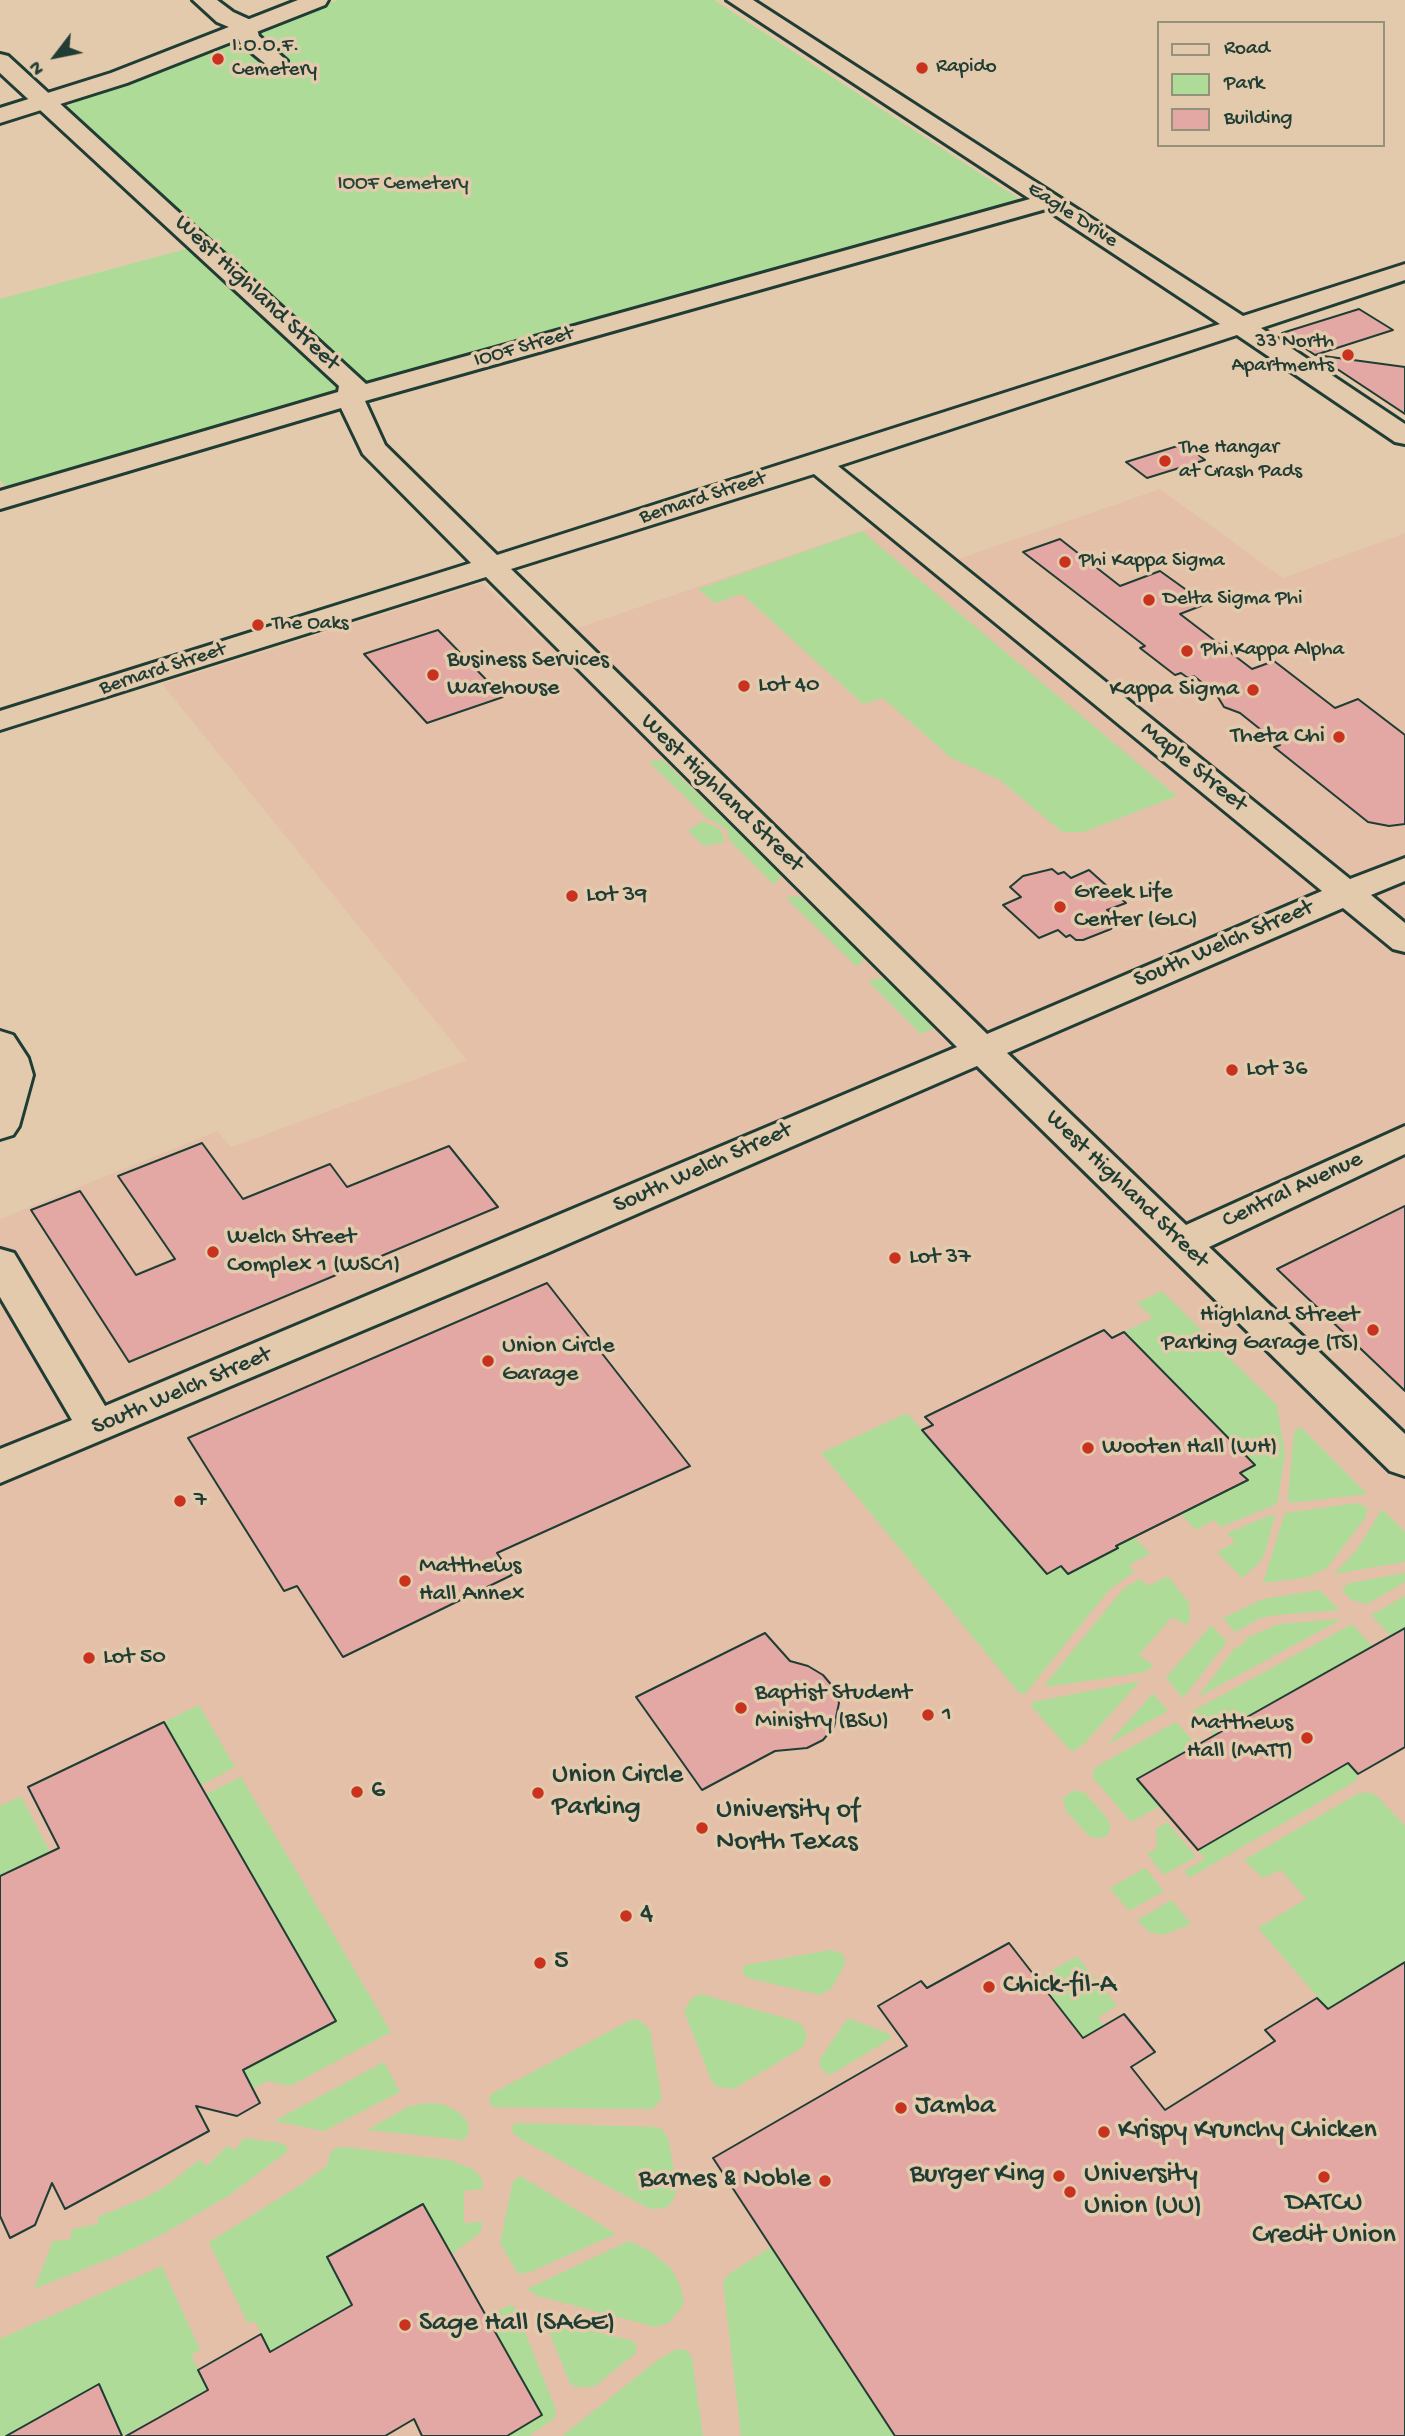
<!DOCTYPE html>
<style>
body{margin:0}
#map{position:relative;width:1405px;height:2436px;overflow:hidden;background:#e4caac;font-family:"Gochi Hand",sans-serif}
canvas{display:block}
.legend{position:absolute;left:1157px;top:21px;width:228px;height:126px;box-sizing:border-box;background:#e4caac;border:2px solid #95927c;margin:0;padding:9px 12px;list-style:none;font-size:21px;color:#1f3d34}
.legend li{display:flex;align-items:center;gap:14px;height:35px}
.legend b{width:35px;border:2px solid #95927c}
.north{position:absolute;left:21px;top:21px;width:70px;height:70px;-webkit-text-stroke:5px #e4caac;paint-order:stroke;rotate:238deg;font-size:19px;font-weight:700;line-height:28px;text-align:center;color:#1f3d34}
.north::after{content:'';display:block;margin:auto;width:24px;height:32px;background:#1f3d34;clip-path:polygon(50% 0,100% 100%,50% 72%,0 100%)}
</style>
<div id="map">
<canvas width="1405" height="2436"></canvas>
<ul class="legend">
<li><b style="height:9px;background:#e4caac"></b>Road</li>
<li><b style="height:19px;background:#afdb99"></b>Park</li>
<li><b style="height:19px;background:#e3a8a3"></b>Building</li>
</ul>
<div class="north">N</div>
</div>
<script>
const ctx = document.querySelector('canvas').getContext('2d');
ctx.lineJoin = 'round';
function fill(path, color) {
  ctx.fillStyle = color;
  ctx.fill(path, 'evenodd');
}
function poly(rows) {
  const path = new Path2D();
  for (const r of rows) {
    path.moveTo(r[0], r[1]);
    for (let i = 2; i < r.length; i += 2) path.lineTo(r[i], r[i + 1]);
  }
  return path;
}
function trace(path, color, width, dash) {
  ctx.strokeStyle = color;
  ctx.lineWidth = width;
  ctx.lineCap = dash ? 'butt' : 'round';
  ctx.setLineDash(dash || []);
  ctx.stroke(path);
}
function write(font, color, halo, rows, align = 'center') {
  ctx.font = font + ' "Gochi Hand",sans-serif';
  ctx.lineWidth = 7;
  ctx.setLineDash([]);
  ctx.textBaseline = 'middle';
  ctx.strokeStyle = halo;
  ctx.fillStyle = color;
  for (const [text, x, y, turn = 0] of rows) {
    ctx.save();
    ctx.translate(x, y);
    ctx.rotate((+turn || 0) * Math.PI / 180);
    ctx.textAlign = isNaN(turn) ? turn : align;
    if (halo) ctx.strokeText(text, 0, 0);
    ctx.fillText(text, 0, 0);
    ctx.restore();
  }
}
const built = poly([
 [1160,489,1283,578,1405,533,1405,2436,0,2436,0,1219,217,1131,231,1147,467,1060,162,684,482,583,542,640,891,521,944,564]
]);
const green = poly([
 [338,0,714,0,1024,202,7,489,0,480,0,299,212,242,67,106,75,103,72,101,227,42,243,44,257,55,277,51,257,31],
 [863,531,871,539,1177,796,1084,832,1062,832,1000,780,950,757,883,698,863,704,742,594,715,603,698,589],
 [656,760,664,761,778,872,780,878,778,881,773,884,730,841,726,828,707,818,649,762],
 [702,821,720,829,725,842,704,846,688,831],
 [794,896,801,897,864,957,860,965,856,966,786,898],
 [880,978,887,979,935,1028,921,1034,868,981],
 [1162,1291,1277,1405,1285,1455,1277,1504,1221,1527,1214,1520,1196,1530,1175,1508,1191,1499,1198,1506,1247,1481,1240,1473,1255,1464,1124,1332,1153,1318,1137,1303],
 [907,1413,1047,1573,1061,1566,1068,1574,1117,1549,1110,1541,1129,1531,1150,1554,1129,1565,1134,1572,1109,1590,1025,1694,1019,1693,821,1453],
 [1299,1427,1302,1428,1367,1494,1290,1503,1288,1498,1294,1432],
 [1357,1503,1368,1508,1365,1518,1327,1568,1308,1577,1263,1583,1285,1513],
 [1382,1509,1405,1532,1405,1562,1334,1574,1356,1551],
 [1271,1515,1275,1515,1265,1553,1260,1562,1242,1578,1217,1552,1235,1542,1227,1533],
 [1405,1573,1405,1582,1367,1604,1351,1600,1342,1589,1350,1583],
 [1168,1576,1189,1603,1190,1619,1186,1625,1172,1617,1139,1655,1153,1665,1146,1672,1046,1687,1047,1682,1124,1588,1140,1579,1148,1586],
 [1320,1590,1339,1610,1277,1615,1261,1618,1235,1632,1223,1618,1263,1599],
 [1405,1596,1405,1628,1391,1636,1371,1615],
 [1342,1619,1198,1697,1234,1649,1246,1642,1244,1639,1279,1624],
 [1352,1624,1373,1647,1214,1735,1193,1711],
 [1211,1625,1227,1642,1183,1698,1166,1678],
 [1140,1681,1084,1744,1072,1752,1031,1706,1033,1702],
 [1153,1693,1168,1711,1107,1745],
 [199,1705,235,1767,201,1785,164,1722],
 [1176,1722,1197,1745,1137,1778,1160,1806,1131,1822,1093,1778,1094,1768],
 [1348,1763,1358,1774,1356,1781,1189,1878,1184,1871,1205,1859,1198,1850],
 [241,1777,391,2032,290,2086,268,2081,252,2089,242,2071,336,2021,206,1794],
 [1074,1790,1085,1793,1107,1818,1111,1827,1107,1836,1098,1839,1089,1836,1066,1811,1063,1798],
 [1359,1793,1372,1793,1378,1797,1405,1826,1405,1962,1328,2009,1258,1928,1306,1899,1281,1870,1263,1878,1244,1860],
 [21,1796,50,1852,0,1876,0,1806],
 [1167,1822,1196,1857,1164,1875,1147,1854,1157,1848,1156,1829],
 [1145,1868,1164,1891,1129,1911,1110,1888],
 [1172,1900,1191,1924,1163,1935,1149,1932,1137,1920],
 [831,1950,841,1953,845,1958,844,1966,831,1989,820,1995,748,1978,742,1973,745,1965],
 [1077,1956,1117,2006,1098,2017,1104,2026,1083,2038,1037,1979],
 [701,1994,795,2021,803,2026,807,2035,803,2047,734,2089,717,2087,712,2082,684,2011,692,1998],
 [848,2018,890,2034,890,2039,832,2074,827,2074,820,2067,820,2059],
 [631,2020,640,2020,650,2030,662,2099,652,2109,493,2107,489,2101,491,2094],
 [384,2062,400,2092,324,2131,274,2121],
 [426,2103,442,2104,459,2112,468,2123,469,2133,464,2140,367,2130,408,2107],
 [517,2123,656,2127,664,2131,669,2141,677,2191,672,2202,666,2208,650,2209,522,2140,513,2133,511,2127],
 [244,2138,280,2143,287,2146,287,2152,228,2196,161,2235,122,2254,34,2289,53,2241,70,2240,72,2229,98,2224,98,2217,145,2198,168,2185,199,2160,207,2166,227,2146,235,2150],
 [345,2147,449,2160,473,2169,482,2178,483,2189,464,2191,464,2223,483,2222,480,2233,452,2254,423,2204,327,2257,352,2305,270,2352,255,2321,248,2324,209,2242,299,2186,327,2166,330,2153,336,2148],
 [521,2176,524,2178,616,2234,530,2272,518,2274,500,2243,513,2181],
 [629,2241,650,2251,672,2269,681,2288,684,2304,669,2323,655,2327,538,2296,527,2289],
 [771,2247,895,2436,741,2436,723,2281,729,2274],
 [162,2266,200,2350,191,2355,208,2389,122,2436,98,2384,6,2436,0,2436,0,2339],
 [510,2305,515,2307,556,2410,555,2418,529,2436,507,2436,542,2415,487,2316],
 [551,2322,630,2340,636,2343,636,2353,594,2387,574,2387,569,2381,548,2329],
 [677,2349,686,2350,692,2357,703,2436,562,2436,659,2359]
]);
const building = poly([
 [1359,309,1393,330,1315,355,1282,333,1359,309],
 [1316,355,1405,367,1405,414,1316,355],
 [1184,444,1205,460,1147,478,1126,462,1184,444],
 [1060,539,1120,586,1160,571,1206,604,1180,614,1252,669,1274,661,1335,708,1358,699,1405,735,1405,824,1389,826,1368,822,1274,747,1280,745,1240,713,1224,707,1216,694,1194,676,1188,678,1181,673,1175,675,1140,648,1145,646,1023,552,1060,539],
 [438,630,503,697,427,723,364,654,438,630],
 [1052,869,1058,874,1064,872,1071,878,1089,870,1126,903,1107,910,1118,919,1111,929,1083,940,1076,940,1070,935,1066,937,1058,930,1039,938,1003,905,1021,897,1010,887,1023,876,1052,869],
 [202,1143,243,1199,330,1164,347,1187,449,1146,498,1207,129,1362,31,1210,80,1191,136,1275,175,1259,118,1176,202,1143],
 [1405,1206,1405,1391,1277,1269,1405,1206],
 [547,1283,690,1466,497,1553,512,1575,343,1657,297,1586,284,1591,188,1438,547,1283],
 [1104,1330,1112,1338,1124,1332,1255,1465,1240,1473,1248,1480,1116,1546,1118,1548,1068,1574,1061,1566,1047,1574,922,1430,933,1425,925,1417,1104,1330],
 [1405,1628,1405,1747,1358,1774,1348,1763,1198,1850,1137,1779,1405,1628],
 [765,1633,790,1661,808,1666,823,1675,834,1688,839,1703,834,1727,823,1740,807,1748,775,1751,702,1790,636,1697,765,1633],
 [164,1722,336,2021,243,2070,260,2103,237,2116,196,2106,209,2131,65,2209,52,2183,35,2225,10,2238,0,2216,0,1876,59,1848,28,1787,164,1722],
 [1009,1943,1083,2038,1124,2014,1155,2052,1131,2067,1165,2110,1275,2041,1265,2030,1317,1998,1328,2009,1405,1962,1405,2436,895,2436,713,2158,907,2046,878,2006,921,1981,927,1988,1009,1943],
 [423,2204,542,2415,507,2436,422,2436,414,2419,385,2436,126,2436,208,2390,198,2370,261,2334,270,2352,352,2305,327,2257,423,2204],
 [99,2384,122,2436,6,2436,99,2384]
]);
const minor = poly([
 [193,0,217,0,233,12,255,22,259,36,287,61,276,68,268,66,240,43,236,30,217,22,193,0],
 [727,0,753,0,1243,316,1405,264,1405,280,1261,328,1405,424,1405,444,1395,442,1237,335,838,466,1350,879,1405,858,1405,881,1371,895,1405,923,1405,952,1393,949,1343,908,1007,1053,1186,1225,1405,1126,1405,1154,1209,1247,1405,1434,1405,1476,1390,1471,977,1066,547,1253,0,1483,0,1449,72,1420,0,1297,0,1249,14,1253,105,1406,957,1047,486,577,0,730,0,711,471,563,363,454,341,408,0,509,0,491,338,392,339,386,0,73,0,54,8,56,366,384,1030,199,727,0],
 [1046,209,1220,324,497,555,385,445,365,401,1046,209],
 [814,474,1322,891,987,1034,511,569,814,474],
 [0,1031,13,1035,28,1058,33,1075,19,1126,13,1135,0,1139,0,1031]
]);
const major = poly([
 [298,0,328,0,325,5,127,83,0,123,0,108,111,73,298,0]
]);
const markers = [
 [218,59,7,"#c8321e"],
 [922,68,7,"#c8321e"],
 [1348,355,7,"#c8321e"],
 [1165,461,7,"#c8321e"],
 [1065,562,7,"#c8321e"],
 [1149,600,7,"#c8321e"],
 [258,625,7,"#c8321e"],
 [1187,651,7,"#c8321e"],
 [433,675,7,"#c8321e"],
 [744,686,7,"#c8321e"],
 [1253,690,7,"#c8321e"],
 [1339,737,7,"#c8321e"],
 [572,896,7,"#c8321e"],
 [1060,907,7,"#c8321e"],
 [1232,1070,7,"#c8321e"],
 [213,1252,7,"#c8321e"],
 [895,1258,7,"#c8321e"],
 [1373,1330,7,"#c8321e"],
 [488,1361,7,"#c8321e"],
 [1088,1448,7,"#c8321e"],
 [180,1501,7,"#c8321e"],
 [405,1581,7,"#c8321e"],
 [89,1658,7,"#c8321e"],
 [741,1708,7,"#c8321e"],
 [928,1715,7,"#c8321e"],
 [1307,1738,7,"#c8321e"],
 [357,1792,7,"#c8321e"],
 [538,1793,7,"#c8321e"],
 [702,1828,7,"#c8321e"],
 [626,1916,7,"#c8321e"],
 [540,1963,7,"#c8321e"],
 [989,1987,7,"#c8321e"],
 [901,2108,7,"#c8321e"],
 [1104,2132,7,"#c8321e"],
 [1059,2176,7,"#c8321e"],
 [1324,2177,7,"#c8321e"],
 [825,2181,7,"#c8321e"],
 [1070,2192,7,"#c8321e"],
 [405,2325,7,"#c8321e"]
];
const farPoinames = [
 ["I.O.O.F.",232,47],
 ["Cemetery",232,71],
 ["Rapido",936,68],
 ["33 North",1334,343,"right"],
 ["Apartments",1334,367,"right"],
 ["The Hangar",1179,449],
 ["at Crash Pads",1179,473],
 ["Phi Kappa Sigma",1079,562],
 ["Delta Sigma Phi",1163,600],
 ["The Oaks",272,625],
 ["Phi Kappa Alpha",1201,651]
];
const farParknames = [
 ["IOOF Cemetery",403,185]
];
const farStreetnames = [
 ["Eagle Drive",1072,216,33],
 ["IOOF Street",524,348,-16],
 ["Bernard Street",703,499,-18],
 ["Bernard Street",163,670,-18]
];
const streetNames = [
 ["West Highland Street",256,294,43],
 ["Maple Street",1193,768,39],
 ["West Highland Street",721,794,44],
 ["South Welch Street",1224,945,-23],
 ["South Welch Street",703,1169,-24],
 ["West Highland Street",1126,1190,44],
 ["Central Avenue",1293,1191,-25],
 ["South Welch Street",182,1392,-23]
];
const poiNames = [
 ["Business Services",447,661],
 ["Warehouse",447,689],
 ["Lot 40",758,686],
 ["Kappa Sigma",1239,690,"right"],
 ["Theta Chi",1325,737,"right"],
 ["Greek Life",1074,893],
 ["Center (GLC)",1074,921],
 ["Lot 39",586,896],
 ["Lot 36",1246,1070],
 ["Welch Street",227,1238],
 ["Complex 1 (WSC1)",227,1266],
 ["Lot 37",909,1258],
 ["Highland Street",1359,1316,"right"],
 ["Parking Garage (TS)",1359,1344,"right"],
 ["Union Circle",502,1347],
 ["Garage",502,1375],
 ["Wooten Hall (WH)",1102,1448],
 ["7",194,1501],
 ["Matthews",419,1567],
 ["Hall Annex",419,1595],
 ["Lot 50",103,1658],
 ["Baptist Student",755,1694],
 ["Ministry (BSU)",755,1722],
 ["1",942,1715],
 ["Matthews",1293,1724,"right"],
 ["Hall (MATT)",1293,1752,"right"]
];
const nearPoinames = [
 ["Union Circle",552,1777],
 ["Parking",552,1809],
 ["6",371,1792],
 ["University of",716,1812],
 ["North Texas",716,1844],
 ["4",640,1916],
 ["5",554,1963],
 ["Chick-fil-A",1003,1987],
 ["Jamba",915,2108],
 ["Krispy Krunchy Chicken",1118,2132],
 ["Burger King",1045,2176,"right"],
 ["University",1084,2176],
 ["Union (UU)",1084,2208],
 ["Barnes & Noble",811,2181,"right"],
 ["DATCU",1324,2205,"center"],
 ["Credit Union",1324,2237,"center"],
 ["Sage Hall (SAGE)",419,2325]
];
fill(built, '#e4c0a9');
fill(green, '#afdb99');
fill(building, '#e3a8a3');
trace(building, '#1f3d34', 2);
trace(minor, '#1f3d34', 6);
trace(major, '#1f3d34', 6);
fill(minor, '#e4caac');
fill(major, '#e4caac');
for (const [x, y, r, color] of markers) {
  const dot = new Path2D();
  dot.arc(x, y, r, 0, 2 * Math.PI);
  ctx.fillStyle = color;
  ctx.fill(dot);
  trace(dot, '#e4caac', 2.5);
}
write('21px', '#1f3d34', '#e4caac', farPoinames, 'left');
write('21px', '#264539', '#e4caac', farParknames);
write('21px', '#1f3d34', '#e4caac', farStreetnames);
write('24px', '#1f3d34', '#e4caac', streetNames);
write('24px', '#1f3d34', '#e4caac', poiNames, 'left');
write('28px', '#1f3d34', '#e4caac', nearPoinames, 'left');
</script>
